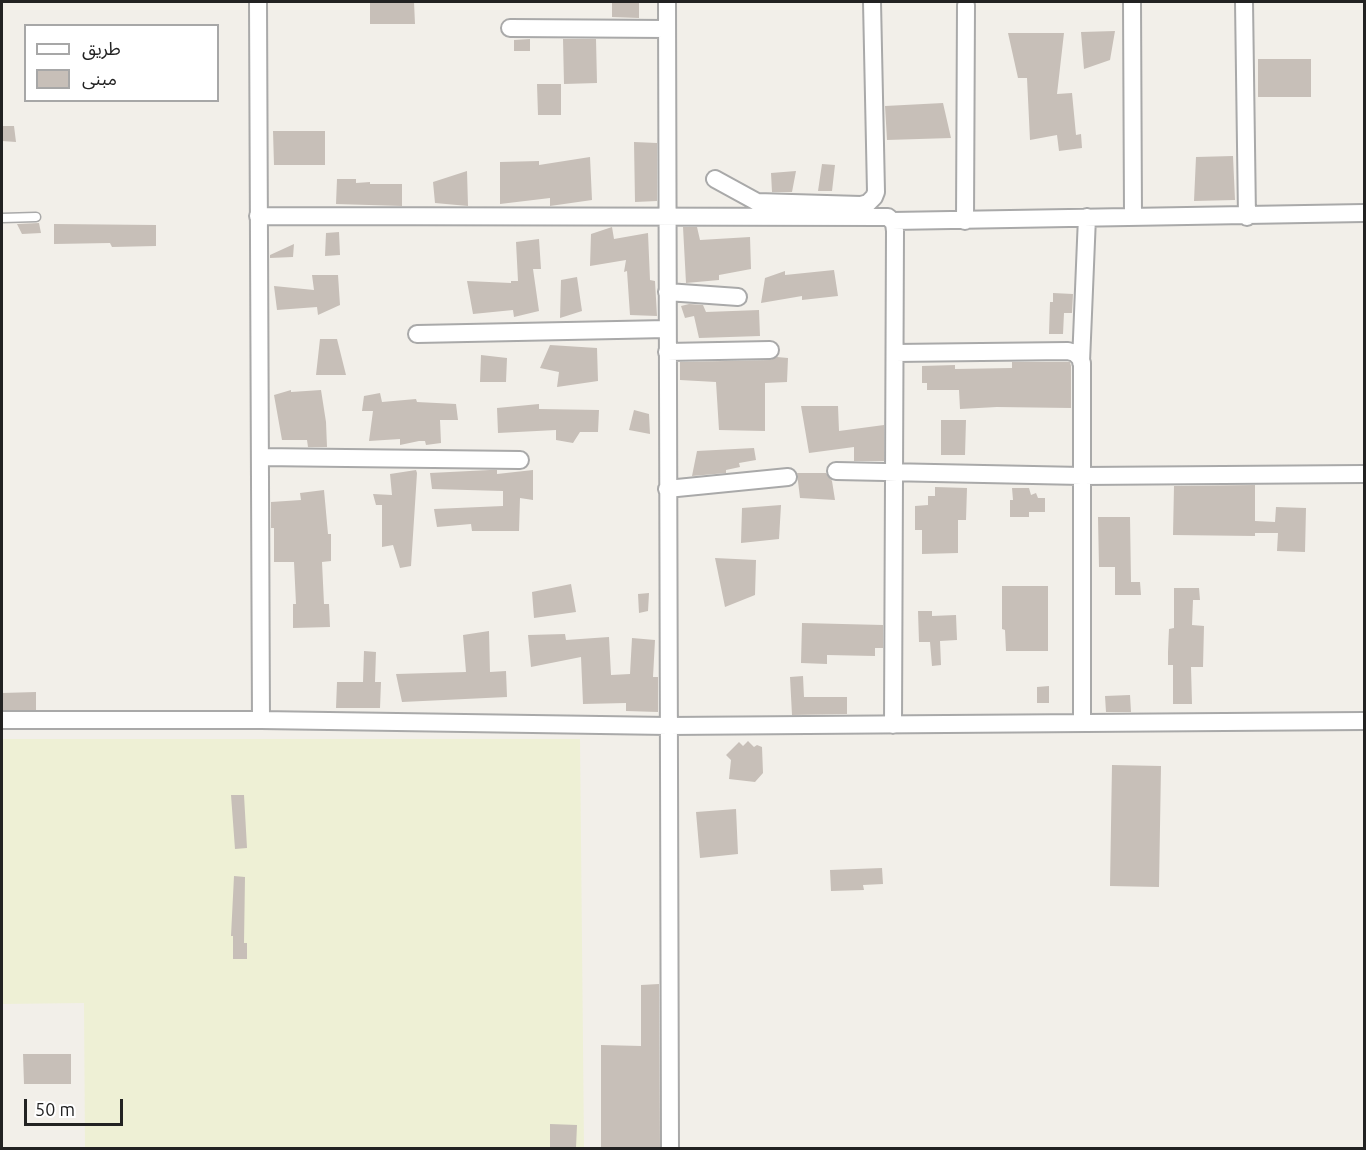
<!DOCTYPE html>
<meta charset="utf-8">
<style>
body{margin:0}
#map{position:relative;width:1366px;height:1150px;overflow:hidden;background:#f2efe9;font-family:Ubuntu,"Noto Sans Arabic",sans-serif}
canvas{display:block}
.frame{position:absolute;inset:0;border:3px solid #222;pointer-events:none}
.legend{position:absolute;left:24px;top:24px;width:195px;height:78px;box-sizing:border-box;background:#fff;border:2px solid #a7a7a7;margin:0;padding:8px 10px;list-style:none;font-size:18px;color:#222}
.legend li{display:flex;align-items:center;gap:12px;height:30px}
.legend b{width:30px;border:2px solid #a7a7a7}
.scale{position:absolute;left:24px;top:1099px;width:99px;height:27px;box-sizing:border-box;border:3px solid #222;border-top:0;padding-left:8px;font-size:18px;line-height:21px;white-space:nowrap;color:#222;-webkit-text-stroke:4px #fff;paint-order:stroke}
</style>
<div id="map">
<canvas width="1366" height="1150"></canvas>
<div class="frame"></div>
<ul class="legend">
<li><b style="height:8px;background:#fff"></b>طريق</li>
<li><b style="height:16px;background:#c7bfb8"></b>مبنى</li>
</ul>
<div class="scale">50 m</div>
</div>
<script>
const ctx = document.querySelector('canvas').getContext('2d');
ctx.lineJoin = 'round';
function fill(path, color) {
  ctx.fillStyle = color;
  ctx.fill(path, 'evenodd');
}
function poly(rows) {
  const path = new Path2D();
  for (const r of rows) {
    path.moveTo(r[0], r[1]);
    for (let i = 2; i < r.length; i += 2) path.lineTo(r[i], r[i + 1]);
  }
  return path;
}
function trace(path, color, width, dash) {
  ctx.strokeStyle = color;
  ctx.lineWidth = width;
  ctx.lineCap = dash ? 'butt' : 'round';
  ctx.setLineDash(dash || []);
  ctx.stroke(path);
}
const farmland = poly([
 [2,739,580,739,584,1148,85,1148,84,1003,2,1004]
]);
const building = poly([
 [370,2,414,2,415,24,370,24],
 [612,2,639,2,639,18,612,17],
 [1115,31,1110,60,1084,69,1081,32],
 [1008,33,1064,33,1057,94,1072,93,1076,135,1081,134,1082,148,1059,151,1057,135,1030,140,1027,78,1018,78],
 [530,39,530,51,514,51,514,40],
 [563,39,596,39,597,83,564,84],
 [1258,59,1311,59,1311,97,1258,97],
 [537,84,561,84,561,115,538,115],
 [943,103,951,138,887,140,885,106],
 [2,126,14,126,16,142,2,141],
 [273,131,325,131,325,165,274,165],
 [634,142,657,143,657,201,635,202],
 [1233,156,1235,200,1194,201,1196,157],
 [590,157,592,200,550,206,550,198,500,204,500,162,539,161,539,165],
 [822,164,835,165,832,191,818,191],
 [467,171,468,206,435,203,433,182],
 [796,171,792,192,772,192,771,173],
 [337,179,356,179,356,183,370,182,370,184,402,184,402,206,336,204],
 [39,223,41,233,22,234,17,224],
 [54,224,156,225,156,246,112,247,110,243,54,244],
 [612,227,614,239,648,233,650,280,655,281,657,316,630,315,627,271,624,272,626,260,590,266,591,234],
 [683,227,697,227,700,240,750,237,751,269,719,275,719,280,686,283],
 [339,232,340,255,325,256,326,233],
 [539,239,541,269,533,269,539,311,514,317,513,310,473,314,467,281,511,283,511,281,518,281,516,242],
 [294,244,293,257,270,258,270,255],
 [834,270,838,296,802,300,802,296,761,303,765,278,785,271,785,275],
 [312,275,338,275,340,305,318,315,317,307,277,310,274,286,314,290],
 [577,277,582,311,560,318,561,280],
 [1053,293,1073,294,1072,313,1064,313,1063,334,1049,334,1050,302,1053,302],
 [689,304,703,305,706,312,759,310,760,336,699,338,694,316,685,318,681,306],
 [320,339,337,339,346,375,316,375],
 [550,345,597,348,598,381,557,387,559,372,540,368],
 [481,355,507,358,506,382,480,382],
 [777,357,788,358,787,382,765,383,765,431,719,430,716,382,680,380,680,362,770,360],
 [1012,362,1070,362,1071,366,1071,408,997,407,960,409,959,390,927,390,927,383,922,383,922,366,955,365,955,369,1012,368],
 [291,390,291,392,321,390,326,422,327,447,308,447,307,440,282,440,274,395],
 [380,393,382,402,416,399,417,402,456,404,458,420,440,420,441,443,426,445,425,441,419,441,400,445,400,439,369,441,373,411,362,411,364,396],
 [539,404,539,409,599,410,598,432,580,432,573,443,556,440,556,430,498,433,497,408],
 [801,406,838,406,839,431,884,425,884,461,854,461,854,447,809,453],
 [634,410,649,414,650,434,629,430],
 [941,420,966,420,965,455,941,455],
 [754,448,756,460,739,463,740,467,726,470,726,473,692,476,697,451],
 [416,470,417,473,411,566,400,568,393,545,382,547,382,505,376,505,373,494,392,495,390,474],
 [490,470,497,470,497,474,533,470,533,500,520,498,519,531,472,531,471,524,437,527,434,509,503,506,503,491,432,489,430,473],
 [797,473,826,473,832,481,835,500,800,498],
 [1255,485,1255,521,1275,522,1276,507,1306,508,1305,552,1277,551,1278,533,1255,533,1255,536,1173,535,1174,486],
 [935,487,967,488,966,520,958,520,958,553,922,554,922,530,915,530,915,506,928,505,928,496,935,496],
 [1012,488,1029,488,1031,495,1036,493,1038,498,1045,498,1045,512,1029,512,1029,517,1010,517,1010,500,1013,500],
 [324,490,328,534,331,534,331,561,322,562,324,604,329,604,330,627,293,628,293,604,296,604,294,562,274,562,274,528,271,528,271,502,301,500,300,493],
 [781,505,779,539,741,543,742,508],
 [1098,517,1130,517,1131,582,1140,582,1141,595,1115,595,1115,567,1099,567],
 [715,558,756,560,755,595,725,607],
 [571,584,576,612,534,618,532,592],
 [1002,586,1048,586,1048,651,1006,651,1005,630,1002,629],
 [1174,588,1199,588,1200,600,1193,600,1192,625,1204,626,1203,667,1191,667,1192,704,1173,704,1173,665,1168,665,1168,652,1169,629,1174,628],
 [649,593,648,611,639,613,638,594],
 [918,611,932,611,932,616,956,615,957,640,940,641,941,665,932,666,930,642,919,642],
 [802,623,883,625,883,648,875,648,875,656,827,655,827,664,801,663],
 [489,631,490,672,506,671,507,697,402,702,396,674,466,672,463,635],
 [565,634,566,640,609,637,611,675,630,674,632,638,655,640,653,677,658,677,658,712,626,711,626,703,583,704,581,657,531,667,528,635],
 [364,651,376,652,375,682,381,682,380,708,336,708,337,682,363,682],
 [803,676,804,697,847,697,847,714,792,715,790,677],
 [1049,686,1049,703,1037,703,1037,687],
 [36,692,36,710,2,710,2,693],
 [1130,695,1131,712,1106,712,1105,696],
 [748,741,754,747,757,745,762,747,763,773,755,782,729,779,731,760,726,755,739,742,743,746],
 [1112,765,1161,766,1159,887,1110,886],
 [231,795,244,795,247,848,235,849],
 [736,809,738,854,700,858,696,812],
 [882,868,883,884,863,885,864,890,831,891,830,870],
 [234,876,245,877,244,943,247,943,247,959,233,959,233,936,231,936],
 [659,984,660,1149,601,1149,601,1045,641,1046,641,985],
 [23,1054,71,1054,71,1084,24,1084],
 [550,1124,577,1125,576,1148,550,1147]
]);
const lane = poly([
 [2,218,36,217]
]);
const street = poly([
 [258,2,261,720],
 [667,2,670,1148],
 [1132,2,1133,216],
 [1244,2,1247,217],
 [510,28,667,29],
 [715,179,757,202,861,205,868,203,874,197,876,192,872,2],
 [258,216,888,217,894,223,895,231,893,725],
 [892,221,1364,213],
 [965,221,966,5],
 [667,292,738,297],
 [417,334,667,329],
 [667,352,770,350],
 [895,353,1068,351,1075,353,1080,358,1082,363,1082,723],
 [1081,362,1087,217],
 [260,457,520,460],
 [836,471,1082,476,1364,474],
 [667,489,788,477],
 [2,720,261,720,668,726,1364,721]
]);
fill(farmland, '#eef0d5');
fill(building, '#c7bfb8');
trace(lane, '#a9a9a9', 11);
trace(street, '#a9a9a9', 20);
trace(lane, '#fff', 8);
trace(street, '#fff', 16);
</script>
